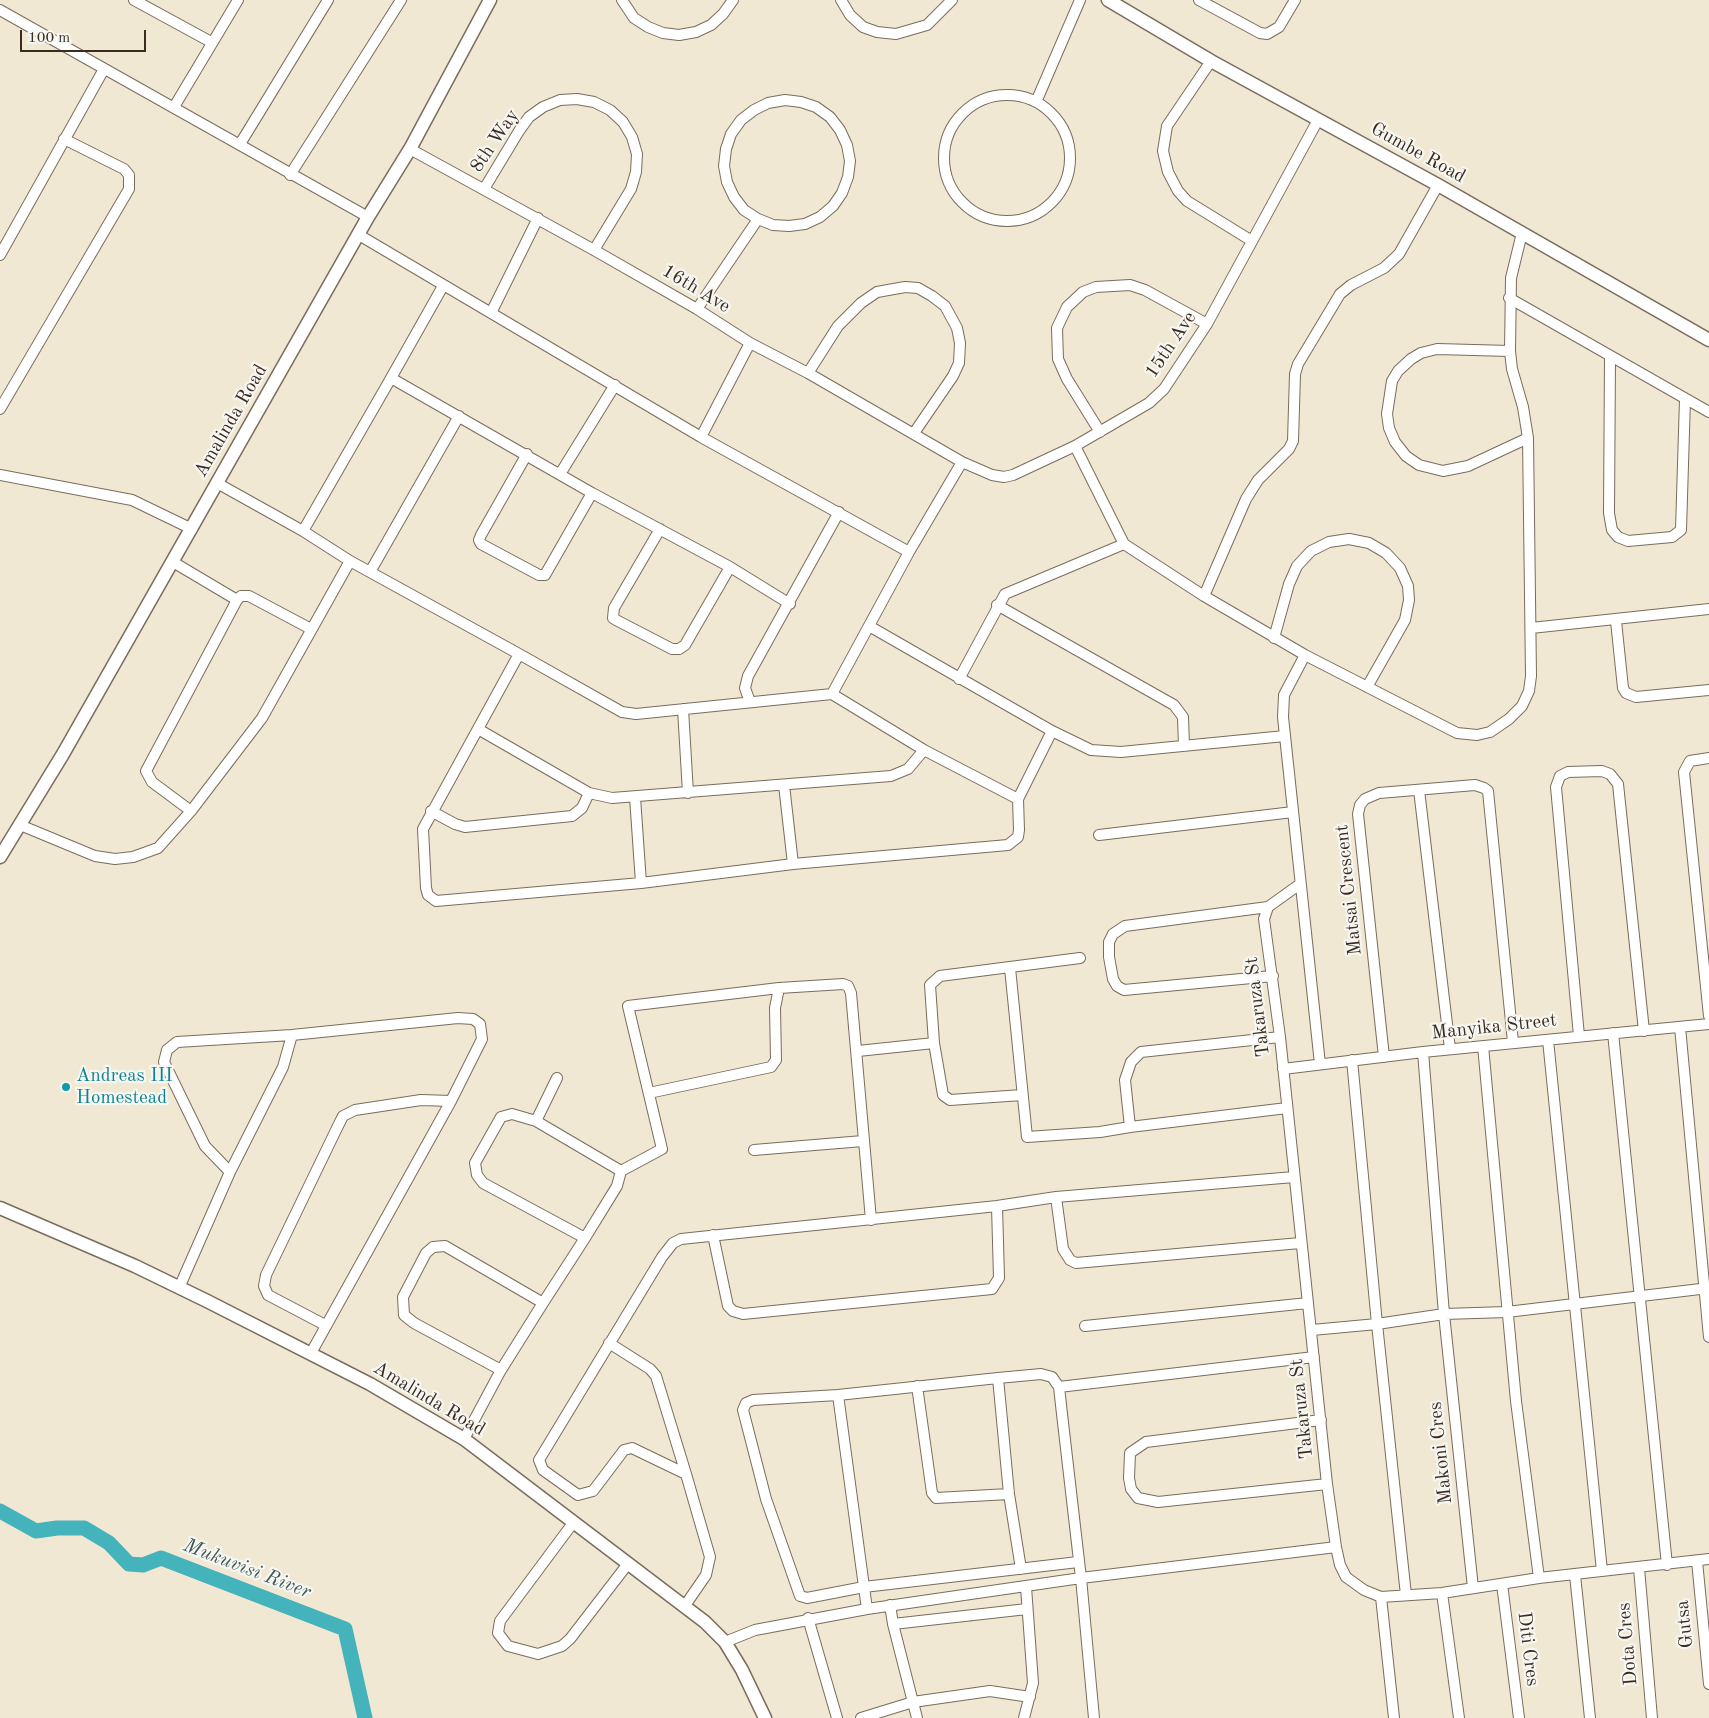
<!DOCTYPE html>
<style>
body{margin:0}
#map{position:relative;width:1709px;height:1718px;overflow:hidden;background:#f0e8d2;font-family:"Old Standard TT",serif}
canvas{display:block}
.scale{position:absolute;left:20px;top:30px;width:126px;height:22px;box-sizing:border-box;border:2px solid #3b2a1e;border-top:0;padding-left:6px;font-size:15px;line-height:18px;white-space:nowrap;color:#3b2a1e;-webkit-text-stroke:4px #f6f6f2;paint-order:stroke}
</style>
<div id="map">
<canvas width="1709" height="1718"></canvas>
<div class="scale">100 m</div>
</div>
<script>
const ctx = document.querySelector('canvas').getContext('2d');
ctx.lineJoin = 'round';
function poly(rows) {
  const path = new Path2D();
  for (const r of rows) {
    if (r.length === 3) {
      path.moveTo(r[0] + r[2], r[1]);
      path.arc(r[0], r[1], r[2], 0, 2 * Math.PI);
      continue;
    }
    path.moveTo(r[0], r[1]);
    for (let i = 2; i < r.length; i += 2) path.lineTo(r[i], r[i + 1]);
  }
  return path;
}
function trace(path, color, width, dash) {
  ctx.strokeStyle = color;
  ctx.lineWidth = width;
  ctx.lineCap = dash ? 'butt' : 'round';
  ctx.setLineDash(dash || []);
  ctx.stroke(path);
}
function write(font, color, halo, rows, align = 'center') {
  ctx.font = font + ' "Old Standard TT",serif';
  ctx.lineWidth = 4.5;
  ctx.setLineDash([]);
  ctx.textBaseline = 'middle';
  ctx.strokeStyle = halo;
  ctx.fillStyle = color;
  for (const [text, x, y, turn = 0] of rows) {
    ctx.save();
    ctx.translate(x, y);
    ctx.rotate((+turn || 0) * Math.PI / 180);
    ctx.textAlign = isNaN(turn) ? turn : align;
    if (halo) ctx.strokeText(text, 0, 0);
    ctx.fillText(text, 0, 0);
    ctx.restore();
  }
}
const river = poly([
 [0,1511,36,1531,57,1528,84,1528,109,1543,129,1564,143,1565,161,1558,345,1629,365,1718]
]);
const minor = poly([
 [134,0,211,42],
 [622,0,634,18,648,27,663,33,679,35,696,32,711,25,723,14,733,0],
 [841,0,850,15,863,27,877,32,896,34,927,25,952,0],
 [1199,0,1260,33,1267,34,1279,27,1295,0],
 [0,10,368,217],
 [1211,61,1167,126,1163,151,1168,172,1178,191,1187,201,1252,241],
 [1007,158,63],
 [1036,102,1080,0],
 [174,107,238,0],
 [240,144,328,0],
 [410,149,594,250,697,309,750,343,808,373,962,462,992,475,1004,477,1013,475,1075,446,1149,403,1164,389,1207,324,1318,120],
 [290,175,401,0],
 [484,189,519,131,529,117,543,107,560,100,577,99,594,102,610,110,623,122,632,137,637,154,636,172,631,189,594,250],
 [359,235,701,437,909,552],
 [0,255,104,69],
 [443,286,391,378,592,493,730,567,790,604],
 [1509,298,1709,412],
 [697,309,758,219,773,225,789,226,805,224,820,217,833,206,842,193,848,177,850,161,847,145,840,130,830,117,816,107,801,102,785,100,768,103,754,110,741,120,731,134,726,149,724,166,727,182,734,197,744,210,758,219],
 [492,311,538,218],
 [1510,351,1437,349,1421,353,1411,359,1398,371,1392,381,1387,414,1389,428,1395,442,1406,456,1419,465,1443,471,1468,466,1528,438],
 [1610,357,1609,513,1612,530,1618,537,1628,541,1672,537,1681,530,1685,399],
 [808,373,838,326,861,303,877,292,905,287,918,288,932,296,945,306,957,328,960,343,959,363,953,376,914,433],
 [0,409,129,189,129,175,124,169,64,139],
 [1100,432,1067,379,1058,359,1057,328,1067,307,1083,292,1096,287,1130,285,1145,290,1207,324],
 [701,437,750,343],
 [1075,446,1124,544,1204,596,1305,655,1457,733,1477,735,1490,732,1509,719,1522,706,1529,691,1531,676,1528,438,1523,407,1512,369,1510,351,1511,278,1522,233],
 [527,454,481,535,479,540,481,544,539,575,545,575,592,493],
 [560,474,615,385],
 [0,475,132,500,192,529],
 [217,483,303,531,350,561,519,654,622,712,636,714,832,694,924,750,1018,799,1019,830,1018,837,1008,845,793,864,641,883,436,901,428,895,426,888,423,829,519,654],
 [660,529,614,608,613,618,616,620,672,649,679,649,685,645,730,567],
 [303,531,391,378],
 [173,562,237,600],
 [370,572,459,416],
 [1204,596,1246,499,1258,480,1289,449,1293,441,1295,374,1298,364,1340,294,1351,285,1384,268,1399,254,1438,185],
 [997,605,1174,705,1183,717,1184,746],
 [1616,621,1623,688,1626,693,1636,697,1709,690],
 [869,626,1052,731,1091,750,1121,752,1285,736],
 [1531,628,1709,609],
 [1274,638,1289,584,1297,566,1311,551,1329,542,1349,539,1369,543,1386,553,1400,568,1408,586,1409,600,1405,620,1367,687],
 [1305,655,1284,695,1283,717,1320,1064],
 [959,679,1005,594,1124,544],
 [832,694,909,552,962,462],
 [750,702,745,688,748,676,839,512],
 [683,709,688,793],
 [478,729,589,793,612,798,891,776,908,769,924,750],
 [1709,758,1690,761,1684,772,1709,1016],
 [784,785,793,864],
 [1419,790,1450,1049],
 [635,797,641,883],
 [1018,799,1052,731],
 [191,811,152,782,146,771,237,600,241,596,249,596,311,629],
 [431,811,455,824,465,827,572,816,582,808,589,793],
 [20,825,95,856,115,859,133,857,158,848,191,811,262,718,350,561],
 [1099,835,1293,812],
 [1300,884,1268,907,1264,919,1280,1037,1327,1484,1336,1547,1340,1565,1346,1577,1364,1590,1381,1597,1442,1593,1539,1578,1709,1559],
 [1268,907,1125,926,1113,934,1109,942,1109,957,1113,979,1117,986,1124,990,1273,976],
 [1010,968,1027,1137,1100,1132,1130,1127],
 [1680,1027,1709,1337],
 [1613,1033,1667,1565],
 [1579,1036,1556,787,1560,776,1568,772,1602,771,1610,774,1618,784,1644,1031],
 [1280,1037,1141,1052,1131,1062,1125,1080,1130,1127,1287,1108],
 [1548,1040,1602,1571],
 [1483,1046,1516,1401,1539,1578],
 [858,1051,934,1043],
 [1423,1052,1444,1314,1473,1588],
 [1384,1057,1358,814,1360,805,1365,799,1379,793,1475,785,1484,788,1488,791,1513,1042],
 [1352,1060,1377,1324,1406,1595],
 [1283,1069,1423,1052,1709,1024],
 [649,1093,771,1067,776,1060,775,1008,779,988],
 [1022,1095,950,1100,943,1095,934,1043,930,985,940,976,1080,958],
 [536,1121,557,1078],
 [754,1150,863,1141],
 [621,1171,662,1149,628,1006,779,988,843,984,848,986,851,993,871,1220],
 [230,1172,205,1146,164,1062,167,1050,177,1042,292,1035,458,1018,473,1019,480,1024,482,1039,451,1101,311,1353],
 [1056,1197,1063,1249,1070,1260,1076,1263,1300,1243],
 [713,1235,728,1306,733,1311,743,1314,992,1289,999,1278,997,1206],
 [179,1288,230,1172,283,1067,292,1035],
 [325,1325,268,1295,264,1286,266,1275,337,1128,343,1116,355,1110,421,1100,451,1101],
 [1085,1326,1308,1303],
 [1312,1330,1377,1324,1444,1314,1507,1312,1709,1288],
 [609,1343,650,1369,656,1376,686,1474,710,1557,706,1575,684,1607],
 [501,1370,414,1323,404,1315,403,1297,426,1253,433,1247,445,1246,543,1303],
 [998,1378,1009,1494,1021,1569],
 [917,1386,932,1493,936,1498,1009,1494],
 [1059,1387,1314,1357],
 [838,1395,867,1609],
 [1321,1420,1146,1442,1130,1453,1129,1478,1131,1489,1138,1498,1158,1502,1327,1484],
 [464,1439,501,1370,543,1303,585,1238,617,1186,621,1171,536,1121,512,1114,501,1117,475,1163,477,1175,483,1183,585,1238],
 [686,1474,632,1448,624,1450,593,1491,578,1495,543,1470,539,1460,662,1257,673,1243,681,1239,997,1206,1056,1197,1294,1177],
 [573,1523,500,1621,498,1633,508,1646,538,1654,562,1646,570,1639,627,1565],
 [1697,1561,1709,1684],
 [1078,1562,864,1587,807,1598,800,1596,766,1499,743,1410,746,1403,753,1400,838,1395,998,1378,1041,1374,1052,1377,1059,1387,1062,1414,1081,1578,1094,1718],
 [1639,1568,1652,1718],
 [1575,1575,1590,1718],
 [1502,1584,1519,1718],
 [1442,1593,1459,1718],
 [1381,1597,1394,1718],
 [890,1605,893,1624,917,1718],
 [808,1618,837,1718],
 [893,1624,1027,1609],
 [725,1642,755,1630,867,1609,1081,1578,1336,1547],
 [861,1718,913,1702,990,1691,1030,1697],
 [1024,1718,1033,1683,1026,1587]
]);
const tertiary = poly([
 [1108,0,1211,61,1438,185,1709,340],
 [0,857,63,754,368,217,410,149,490,0],
 [0,1208,135,1266,207,1301,370,1384,464,1439,705,1622,725,1642,742,1670,765,1718]
]);
const markers = [
 [66,1087,5,"#0f9aa8"]
];
const streetNames = [
 ["8th Way",495,141,-56],
 ["Gumbe Road",1418,153,29],
 ["16th Ave",696,289,31],
 ["15th Ave",1171,345,-56],
 ["Amalinda Road",231,421,-60],
 ["Matsai Crescent",1349,890,-96],
 ["Takaruza St",1258,1007,-97],
 ["Manyika Street",1494,1027,-6],
 ["Amalinda Road",429,1399,31],
 ["Takaruza St",1302,1409,-96],
 ["Makoni Cres",1441,1453,-96],
 ["Gutsa",1685,1624,-96],
 ["Dota Cres",1628,1644,-95],
 ["Diti Cres",1528,1649,83]
];
const cultureNames = [
 ["Andreas III",76,1076],
 ["Homestead",76,1098]
];
const waterNames = [
 ["Mukuvisi River",247,1569,21]
];
trace(river, '#44b3bc', 15);
trace(minor, '#7a6c5d', 12);
trace(tertiary, '#7a6c5d', 15);
trace(minor, '#fff', 10);
trace(tertiary, '#fff', 12);
for (const [x, y, r, color] of markers) {
  const dot = new Path2D();
  dot.arc(x, y, r, 0, 2 * Math.PI);
  ctx.fillStyle = color;
  ctx.fill(dot);
  trace(dot, '#f6f6f2', 2);
}
write('19px', '#3b2a1e', '#f6f6f2', streetNames);
write('19px', '#0d838f', '#f6f6f2', cultureNames, 'left');
write('italic 20px', '#3e5a55', '#f6f6f2', waterNames);
</script>
